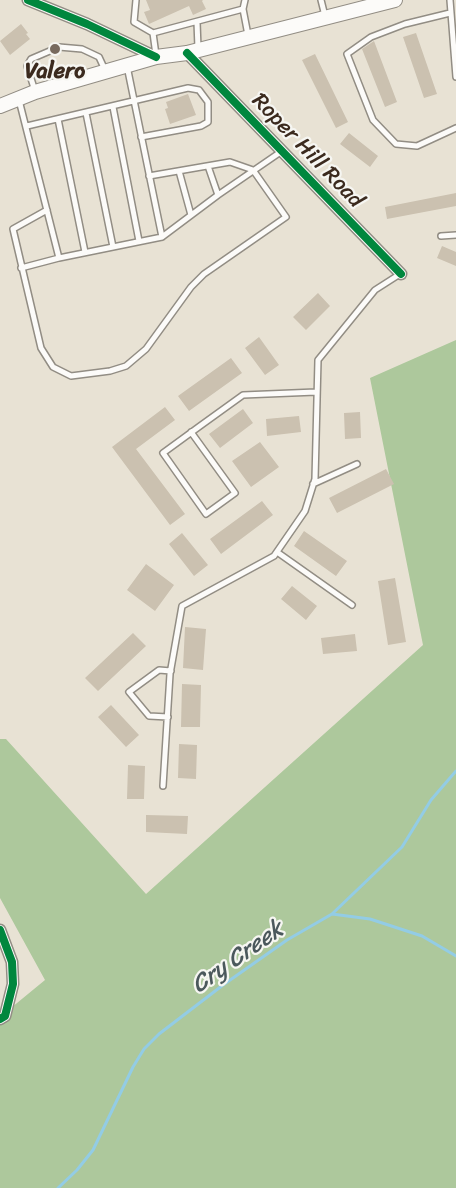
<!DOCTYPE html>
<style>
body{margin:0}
canvas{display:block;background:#e8e2d4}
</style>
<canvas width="456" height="1188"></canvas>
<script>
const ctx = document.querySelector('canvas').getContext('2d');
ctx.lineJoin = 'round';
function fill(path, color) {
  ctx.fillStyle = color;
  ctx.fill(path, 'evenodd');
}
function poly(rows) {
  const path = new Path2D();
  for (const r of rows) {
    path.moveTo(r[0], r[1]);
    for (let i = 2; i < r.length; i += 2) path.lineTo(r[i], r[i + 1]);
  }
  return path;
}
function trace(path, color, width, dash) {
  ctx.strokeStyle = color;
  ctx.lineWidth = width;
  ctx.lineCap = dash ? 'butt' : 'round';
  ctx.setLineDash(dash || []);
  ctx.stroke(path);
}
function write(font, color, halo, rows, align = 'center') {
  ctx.font = font + ' Sriracha,sans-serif';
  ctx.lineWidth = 4.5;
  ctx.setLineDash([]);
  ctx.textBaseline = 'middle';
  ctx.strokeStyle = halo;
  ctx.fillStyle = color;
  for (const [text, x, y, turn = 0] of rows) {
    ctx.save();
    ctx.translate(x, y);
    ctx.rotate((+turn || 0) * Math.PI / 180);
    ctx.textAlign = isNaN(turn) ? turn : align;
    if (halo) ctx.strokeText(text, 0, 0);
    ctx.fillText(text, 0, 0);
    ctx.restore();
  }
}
const forest = poly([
 [456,340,456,1188,0,1188,0,1017,45,980,0,898,0,739,6,739,146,894,423,645,370,378]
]);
const stream = poly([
 [332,914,370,919,422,936,456,956],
 [58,1188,77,1170,93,1150,133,1067,144,1049,159,1034,223,985,287,940,332,914,402,847,431,800,456,771]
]);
const building = poly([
 [146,0,203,0,202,1,206,9,193,15,189,6,149,24,144,12,150,10],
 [21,24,28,33,26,34,30,39,10,55,0,41],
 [416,33,437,94,424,98,403,37],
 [374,41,397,102,385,107,362,49],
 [315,54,348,122,336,128,302,60],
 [188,94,196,115,170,124,165,109,168,108,166,102],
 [349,133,378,156,370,167,340,144],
 [456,193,456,206,387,219,385,207],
 [442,246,456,252,456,266,437,258],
 [318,293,330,306,306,330,293,317],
 [259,337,279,365,265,375,245,348],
 [231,358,242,373,189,411,178,396],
 [165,407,175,420,136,449,185,514,170,525,112,447],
 [243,409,253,423,220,448,209,434],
 [360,412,361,438,345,439,344,413],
 [299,416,301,432,267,436,266,419],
 [260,442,279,467,251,487,232,461],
 [386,469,394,484,337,513,329,498],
 [262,501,273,515,221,554,210,539],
 [304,531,347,561,336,576,294,546],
 [182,533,208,565,194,576,169,544],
 [146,564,174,585,155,611,127,590],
 [395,578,406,642,388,645,378,581],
 [292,586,317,606,306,620,281,599],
 [185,627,206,629,203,670,183,668],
 [133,633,146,646,98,691,85,678],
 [355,634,357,651,323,654,321,638],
 [182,684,201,685,200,727,181,727],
 [111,705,139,735,126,747,98,717],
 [179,744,197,745,196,779,178,778],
 [128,765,145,766,144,799,127,799],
 [146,815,188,816,187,834,146,832]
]);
const service = poly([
 [136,0,134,22,153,33,243,9],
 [245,0,243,9,248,35],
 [321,0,325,16],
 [450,0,456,77],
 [450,13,405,24,371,37,347,54,373,120,396,144,417,146,456,128],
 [197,22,198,48],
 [153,33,156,55],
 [35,91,27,66,31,59,59,47,82,49,99,57,105,70],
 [19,100,59,258,162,237,127,66],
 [113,107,139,241],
 [86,113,113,247],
 [58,119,85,252],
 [27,126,188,88,199,90,208,102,208,122,201,126,141,137],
 [208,166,218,195],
 [179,171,191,215],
 [47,210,13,229,41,348,53,367,71,376,110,371,126,366,146,349,191,287,204,274,286,217,253,170,230,162,149,176],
 [441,236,456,235],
 [162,237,218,195,282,151],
 [21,268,59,258],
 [191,432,235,493,206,514,163,453,200,426,243,395,316,392],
 [313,484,357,464],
 [277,552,352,605],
 [168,717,149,716,129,692,159,670,171,671],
 [163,786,170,674,182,606,274,556,305,511,315,479,318,360,375,290,400,274]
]);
const minor = poly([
 [28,0,87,24,156,57],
 [187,53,401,274],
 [0,930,12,962,13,984,5,1016,0,1019]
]);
const secondary = poly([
 [0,106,35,92,156,57,187,53,395,0]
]);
const cycleway = poly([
 [28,0,87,24,156,57],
 [187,53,401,274],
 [0,930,12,962,13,984,5,1016,0,1019]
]);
const markers = [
 [55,49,6,"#786a5e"]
];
const poiNames = [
 ["Valero",55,72]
];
const streetNames = [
 ["Roper Hill Road",307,151,46]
];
const waterNames = [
 ["Cry Creek",238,958,-35]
];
fill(forest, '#adc89c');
trace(stream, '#93cce5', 3);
fill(building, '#cbc1b0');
trace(service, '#928d84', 8);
trace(minor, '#928d84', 13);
trace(secondary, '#928d84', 16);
trace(service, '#fcfbf9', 5);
trace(minor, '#fcfbf9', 10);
trace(secondary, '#fcfbf9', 14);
trace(cycleway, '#00873e', 8);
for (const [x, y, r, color] of markers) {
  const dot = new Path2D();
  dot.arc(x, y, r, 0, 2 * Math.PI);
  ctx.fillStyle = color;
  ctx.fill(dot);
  trace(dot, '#f6f6f2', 2);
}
write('bold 22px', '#3b2a1e', '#f6f6f2', poiNames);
write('22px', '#3b2a1e', '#f6f6f2', streetNames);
write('italic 24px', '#4b585c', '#f6f6f2', waterNames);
</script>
